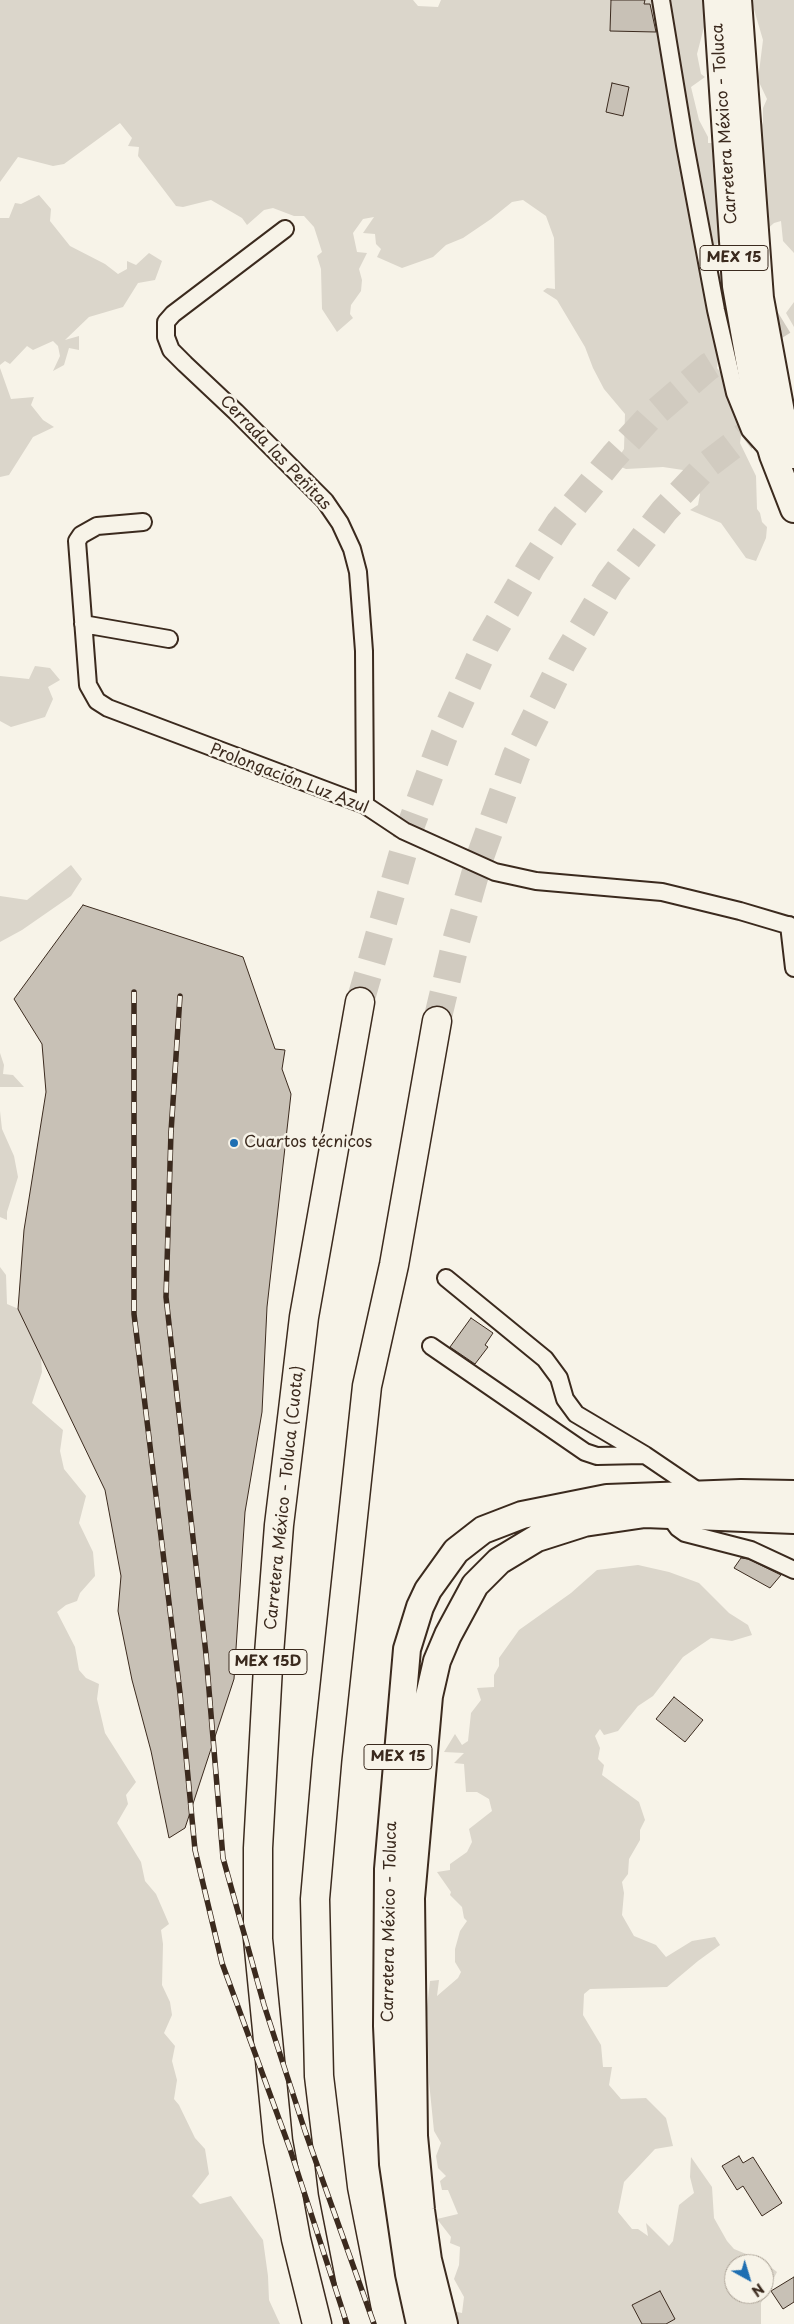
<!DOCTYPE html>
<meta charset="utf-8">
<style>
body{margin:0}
#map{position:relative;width:794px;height:2324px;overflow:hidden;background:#f7f3e8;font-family:"Playpen Sans",sans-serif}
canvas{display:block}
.north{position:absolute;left:724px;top:2254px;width:50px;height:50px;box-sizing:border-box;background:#f7f3e8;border:1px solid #aca397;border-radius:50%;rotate:141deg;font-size:14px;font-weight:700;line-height:20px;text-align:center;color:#3b2a1e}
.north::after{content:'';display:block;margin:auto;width:18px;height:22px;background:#1f6fb2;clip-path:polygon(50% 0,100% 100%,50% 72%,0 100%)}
</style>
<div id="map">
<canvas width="794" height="2324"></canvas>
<div class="north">N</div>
</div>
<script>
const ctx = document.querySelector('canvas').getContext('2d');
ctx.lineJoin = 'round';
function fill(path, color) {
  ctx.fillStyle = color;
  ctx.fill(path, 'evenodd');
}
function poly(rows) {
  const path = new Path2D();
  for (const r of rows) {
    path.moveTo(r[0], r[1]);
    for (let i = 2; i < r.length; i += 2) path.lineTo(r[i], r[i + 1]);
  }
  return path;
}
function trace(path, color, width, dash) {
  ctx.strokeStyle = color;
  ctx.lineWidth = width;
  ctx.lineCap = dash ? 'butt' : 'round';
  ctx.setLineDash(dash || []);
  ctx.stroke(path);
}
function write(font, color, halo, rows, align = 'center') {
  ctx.font = font + ' "Playpen Sans",sans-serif';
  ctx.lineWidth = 5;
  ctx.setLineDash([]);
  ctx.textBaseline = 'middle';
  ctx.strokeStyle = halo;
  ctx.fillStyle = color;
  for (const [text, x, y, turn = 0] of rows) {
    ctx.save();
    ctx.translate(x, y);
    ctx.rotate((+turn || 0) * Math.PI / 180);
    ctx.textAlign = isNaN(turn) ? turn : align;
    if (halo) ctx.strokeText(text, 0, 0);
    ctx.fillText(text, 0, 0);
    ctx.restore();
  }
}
const green = poly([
 [0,0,413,0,418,6,438,7,441,0,711,0,697,54,701,74,705,77,691,87,699,120,708,137,708,143,714,143,719,223,723,235,711,253,730,300,729,309,720,341,717,368,720,372,735,378,728,400,740,414,742,430,740,443,756,476,757,509,760,513,762,522,767,527,766,538,756,561,746,558,721,523,690,510,698,505,700,494,683,470,663,467,626,469,614,464,624,449,625,414,604,389,593,368,585,347,557,300,543,291,547,288,555,289,554,238,546,216,523,200,512,202,491,219,463,238,446,245,433,257,402,268,377,257,381,249,376,244,375,234,363,233,374,217,363,219,353,233,357,252,367,253,359,269,362,280,361,291,351,305,350,314,353,318,337,332,322,309,321,269,317,256,322,252,314,227,304,216,294,216,273,208,264,210,247,225,242,218,211,200,183,207,176,206,138,156,139,147,128,146,132,138,120,123,64,164,53,166,18,157,0,182],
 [753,0,794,0,794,253,783,241,781,221,774,223,765,231,758,137,763,122,763,108,767,99,758,80,763,40,753,6],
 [39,195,51,209,50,221,70,246,105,264,118,274,127,269,127,261,136,265,149,253,162,261,155,280,138,283,123,307,89,317,65,340,79,336,79,350,69,348,64,365,53,371,60,356,58,346,53,341,33,350,27,346,10,364,5,361,0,365,0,218,9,218,15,203,21,204],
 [794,287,794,327,786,313,794,302],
 [0,368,11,399,34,397,31,405,43,420,54,427,33,437,9,475,0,477],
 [35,666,50,668,60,680,48,687,53,699,45,717,11,727,0,721,0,676,29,679],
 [71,865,82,879,71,896,22,930,0,942,0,896,27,900],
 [0,1053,4,1065,3,1074,13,1075,24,1087,0,1087],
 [0,1111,2,1129,14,1156,18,1177,7,1212,7,1220,0,1217],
 [0,1267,6,1275,7,1304,28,1313,39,1327,42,1372,32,1403,63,1430,60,1451,64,1469,86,1496,79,1523,93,1552,95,1576,80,1593,77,1601,66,1605,57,1612,75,1647,79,1670,86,1678,99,1684,97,1699,105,1733,136,1782,126,1795,128,1804,117,1823,141,1862,145,1881,156,1894,169,1924,161,1930,163,1944,162,1985,170,2002,172,2015,164,2033,175,2046,172,2061,177,2080,174,2099,179,2105,195,2138,205,2149,209,2174,192,2196,200,2204,231,2196,263,2240,268,2276,269,2300,280,2324,0,2324],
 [638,1565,669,1572,699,1583,729,1613,748,1625,752,1635,732,1641,711,1638,683,1657,653,1696,638,1706,618,1731,604,1735,600,1729,595,1736,600,1748,598,1759,604,1765,602,1775,639,1802,645,1820,640,1830,640,1840,629,1859,628,1874,622,1882,624,1893,622,1915,634,1936,656,1945,666,1957,692,1941,715,1937,720,1945,698,1961,667,1987,590,1989,584,1994,583,2015,601,2045,603,2067,612,2067,609,2085,621,2099,646,2098,666,2118,673,2146,655,2149,624,2182,618,2212,632,2229,638,2229,648,2236,646,2223,669,2246,673,2241,679,2205,694,2193,690,2177,691,2157,712,2187,714,2218,727,2241,734,2249,763,2261,777,2272,761,2303,761,2324,452,2324,452,2311,462,2313,464,2297,454,2279,459,2265,460,2247,450,2243,451,2237,437,2219,458,2214,448,2190,442,2190,440,2181,446,2176,438,2168,436,2156,441,2143,434,2131,429,2082,427,2007,430,1981,439,1980,437,1996,458,1978,461,1972,455,1962,455,1949,460,1931,467,1921,464,1918,462,1907,450,1895,451,1892,437,1872,450,1870,450,1864,467,1852,472,1842,469,1829,492,1811,489,1799,477,1792,466,1792,464,1764,454,1763,464,1753,444,1752,455,1734,462,1745,468,1741,471,1713,481,1700,477,1688,494,1687,494,1675,499,1666,499,1658,519,1630,571,1593,597,1570],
 [734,2264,764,2264,764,2294,734,2294]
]);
const building = poly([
 [611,0,645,0,644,4,650,4,656,32,610,31,611,0],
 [612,83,629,87,623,116,606,112,612,83],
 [83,905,243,957,275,1049,285,1050,282,1069,291,1094,267,1307,262,1412,245,1512,234,1679,185,1828,169,1838,151,1751,132,1680,118,1611,121,1576,105,1490,18,1309,24,1230,46,1092,42,1044,14,999,83,905],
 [471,1318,493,1333,485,1345,488,1347,475,1364,450,1347,471,1318],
 [741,1558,748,1559,781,1575,770,1588,734,1568,741,1558],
 [674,1697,703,1720,685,1742,656,1719,674,1697],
 [739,2156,743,2163,753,2157,782,2203,762,2216,743,2186,737,2190,722,2166,739,2156],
 [794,2277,794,2302,783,2309,771,2291,794,2277],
 [660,2291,675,2319,666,2324,642,2324,632,2305,660,2291]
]);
const motorwayTunnel = poly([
 [360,1002,411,825,444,736,486,644,532,565,560,522,614,456,648,419,708,367,794,314],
 [437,1021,456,941,480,857,516,756,563,661,610,582,664,511,707,465,753,430,794,403]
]);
const minor = poly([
 [661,0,685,145,716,310,735,393,750,430,767,449],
 [285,229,173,314,166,322,166,337,171,350,185,364,236,412,325,501,340,523,352,549,358,572,364,651,365,805],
 [143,522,97,526,81,535,77,541,88,685,97,701,108,708,365,805,404,831,495,872,536,881,662,892,740,911,794,927],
 [83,624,169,639],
 [789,925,794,968],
 [446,1278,545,1359,559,1378,565,1399,576,1414,645,1455,701,1493],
 [431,1346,585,1452,597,1456,643,1455],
 [667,1513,678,1528,685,1533,751,1550,794,1570]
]);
const primary = poly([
 [717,0,736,286,755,393,773,455,794,509],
 [738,0,760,298,781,412,794,455],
 [420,2324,409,2274,393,2164,387,2026,388,1869,407,1649,420,1607,428,1590,456,1551,483,1530,522,1515,607,1498,741,1493,794,1494],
 [444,2324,428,2260,421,2210,414,2136,411,1898,429,1696,437,1661,448,1635,475,1585,499,1561,537,1538,584,1523,645,1514,794,1520]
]);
const motorway = poly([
 [317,2324,296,2239,278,2141,258,1939,258,1848,268,1667,279,1525,293,1410,304,1317,360,1002],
 [359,2324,333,2192,319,2076,315,1899,327,1760,367,1386,394,1265,437,1021]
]);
const rail = poly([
 [134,992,134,1314,180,1693,195,1850,222,1963,290,2149,347,2324],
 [180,996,171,1132,166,1297,206,1654,223,1858,264,2005,305,2131,374,2324]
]);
const markers = [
 [234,1143,5,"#1f6fb2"]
];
const shields = [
 [734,258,68],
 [268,1662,78],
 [398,1757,68]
];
const shieldNames = [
 ["MEX 15",734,258],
 ["MEX 15D",268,1662],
 ["MEX 15",398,1757]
];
const streetNames = [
 ["Carretera México - Toluca",725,124,-94],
 ["Cerrada las Peñitas",275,453,46],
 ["Prolongación Luz Azul",289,779,21],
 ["Carretera México - Toluca (Cuota)",285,1498,-84],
 ["Carretera México - Toluca",390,1922,-89]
];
const poiNames = [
 ["Cuartos técnicos",244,1143]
];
fill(green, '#dbd6cb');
fill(building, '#c8c1b6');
trace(building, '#3b2a1e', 1);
trace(motorwayTunnel, '#d1cbc0', 28, [28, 14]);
trace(minor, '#3b2a1e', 20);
trace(primary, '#3b2a1e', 30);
trace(motorway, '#3b2a1e', 31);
trace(minor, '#f7f3e8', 16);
trace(primary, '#f7f3e8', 26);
trace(motorway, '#f7f3e8', 28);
trace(rail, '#3b2a1e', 5.5);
trace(rail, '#f7f3e8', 4, [11]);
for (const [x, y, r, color] of markers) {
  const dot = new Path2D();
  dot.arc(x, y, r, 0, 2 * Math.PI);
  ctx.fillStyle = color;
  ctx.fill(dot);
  trace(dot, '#f7f3e8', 2);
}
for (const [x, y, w] of shields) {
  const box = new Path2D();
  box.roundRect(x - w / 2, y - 12.5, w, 25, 4);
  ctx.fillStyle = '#f7f3e8';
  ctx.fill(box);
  trace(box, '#3b2a1e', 1);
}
write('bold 15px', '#3b2a1e', null, shieldNames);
write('16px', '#3b2a1e', '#f7f3e8', streetNames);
write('16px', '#3b2a1e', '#f7f3e8', poiNames, 'left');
</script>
